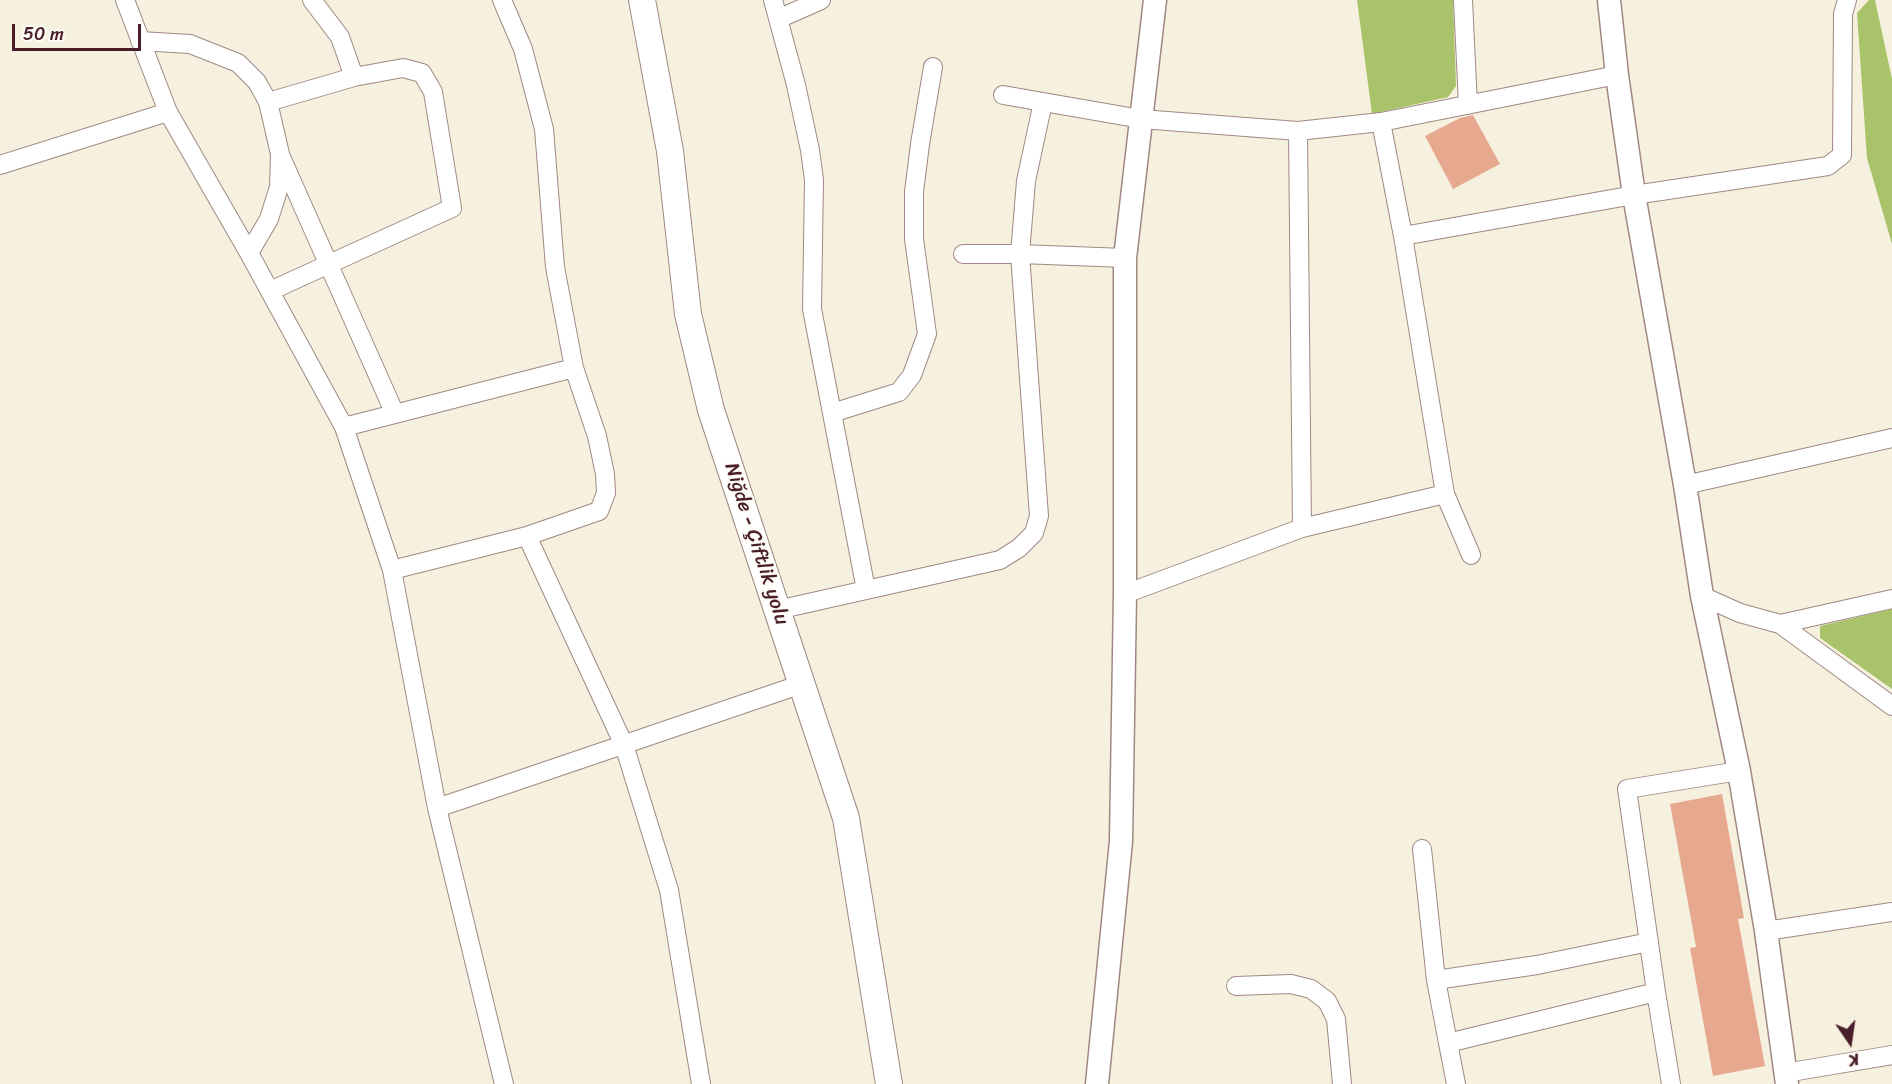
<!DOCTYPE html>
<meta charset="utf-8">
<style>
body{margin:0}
#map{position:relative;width:1892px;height:1084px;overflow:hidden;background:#f6f0de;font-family:Sriracha,sans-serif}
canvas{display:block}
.north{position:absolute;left:1820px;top:1012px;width:60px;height:60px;-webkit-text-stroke:4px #fdfcf7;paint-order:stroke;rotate:167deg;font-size:16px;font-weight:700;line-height:24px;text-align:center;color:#4a1f2b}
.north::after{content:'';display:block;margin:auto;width:21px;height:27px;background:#4a1f2b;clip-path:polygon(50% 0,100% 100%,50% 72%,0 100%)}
.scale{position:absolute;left:12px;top:24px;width:129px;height:27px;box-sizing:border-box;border:3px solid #4a1f2b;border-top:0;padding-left:8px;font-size:18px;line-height:21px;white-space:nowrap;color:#4a1f2b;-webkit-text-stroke:4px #fdfcf7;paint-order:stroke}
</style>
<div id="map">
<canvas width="1892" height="1084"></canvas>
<div class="north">K</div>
<div class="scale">50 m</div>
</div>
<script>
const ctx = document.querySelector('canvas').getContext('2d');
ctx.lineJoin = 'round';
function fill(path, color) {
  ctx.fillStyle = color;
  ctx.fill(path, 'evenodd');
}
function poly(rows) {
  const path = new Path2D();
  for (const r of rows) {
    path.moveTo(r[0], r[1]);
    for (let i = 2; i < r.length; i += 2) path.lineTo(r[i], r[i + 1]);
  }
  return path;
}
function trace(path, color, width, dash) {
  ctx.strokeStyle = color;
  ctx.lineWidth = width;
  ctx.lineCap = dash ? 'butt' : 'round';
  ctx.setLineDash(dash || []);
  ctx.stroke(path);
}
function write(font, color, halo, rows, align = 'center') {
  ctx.font = font + ' Sriracha,sans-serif';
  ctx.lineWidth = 4.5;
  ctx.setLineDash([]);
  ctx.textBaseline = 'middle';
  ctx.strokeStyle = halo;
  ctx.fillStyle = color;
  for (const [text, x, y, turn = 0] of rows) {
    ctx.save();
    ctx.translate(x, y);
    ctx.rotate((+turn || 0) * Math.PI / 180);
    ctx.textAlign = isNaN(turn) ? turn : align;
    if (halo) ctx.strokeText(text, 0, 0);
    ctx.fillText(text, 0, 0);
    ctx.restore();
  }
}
const green = poly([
 [1357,0,1453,0,1456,86,1448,97,1372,114],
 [1869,0,1875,0,1892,79,1892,244,1867,158,1857,13],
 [1892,609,1892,689,1820,638,1820,626]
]);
const building = poly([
 [1473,115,1500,164,1453,189,1425,136,1460,118],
 [1722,794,1744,918,1738,919,1765,1066,1713,1076,1690,948,1696,947,1670,804]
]);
const minor = poly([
 [125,0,168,112,249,253,344,427,392,570,437,808,504,1084],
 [312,0,340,37,354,77],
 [773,0,796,85,810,150,814,180,812,309,866,590],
 [1463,0,1468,105],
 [778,19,821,0],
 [140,41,190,44,238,63,257,82,268,102,280,154,279,187,269,219,249,253],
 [1003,95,1141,119,1298,131,1381,122],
 [268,102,354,77,403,68,422,73,433,92,452,208,270,291],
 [1298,131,1302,528],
 [281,157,395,414],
 [0,165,168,112],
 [1403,236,1634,195,1828,166,1842,155,1843,14,1847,0],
 [963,254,1020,254,1125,258],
 [832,413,899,392,912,375,927,334,914,239,914,192,920,144,933,67],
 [344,427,574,368],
 [1685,485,1892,438],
 [1445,494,1403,236,1381,122,1617,75],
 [527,536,624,745,669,890,701,1084],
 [392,570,527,536,599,511,606,493,605,474,597,436,574,368,555,267,544,129,523,49,502,0],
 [1125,594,1302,528,1445,494,1471,555],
 [1702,596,1740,613,1780,624,1892,706],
 [777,610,1000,560,1019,548,1034,533,1039,516,1020,254,1026,181,1043,102],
 [1780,624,1892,599],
 [437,808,802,684],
 [1422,849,1436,980,1448,1043],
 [1766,931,1892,912],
 [1436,980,1537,965,1649,942],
 [1236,986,1291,984,1311,989,1327,1001,1336,1019,1342,1084],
 [1656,992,1627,789,1739,771],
 [1785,1073,1892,1055],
 [1456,1084,1448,1043,1656,992,1671,1084]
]);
const tertiary = poly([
 [1609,0,1617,75,1634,195,1685,485,1702,596,1739,771,1766,931,1787,1084],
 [1097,1084,1121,841,1125,594,1125,258,1155,0]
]);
const secondary = poly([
 [642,0,670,151,688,314,711,410,846,818,889,1084]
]);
const streetNames = [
 ["Niğde - Çiftlik yolu",756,544,72]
];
fill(green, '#a8c369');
fill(building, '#e6a990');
trace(minor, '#a08884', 20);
trace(tertiary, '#a08884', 25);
trace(secondary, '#a08884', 28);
trace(minor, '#fff', 18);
trace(tertiary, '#fff', 22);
trace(secondary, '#fff', 26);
write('20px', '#4a1f2b', '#fdfcf7', streetNames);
</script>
